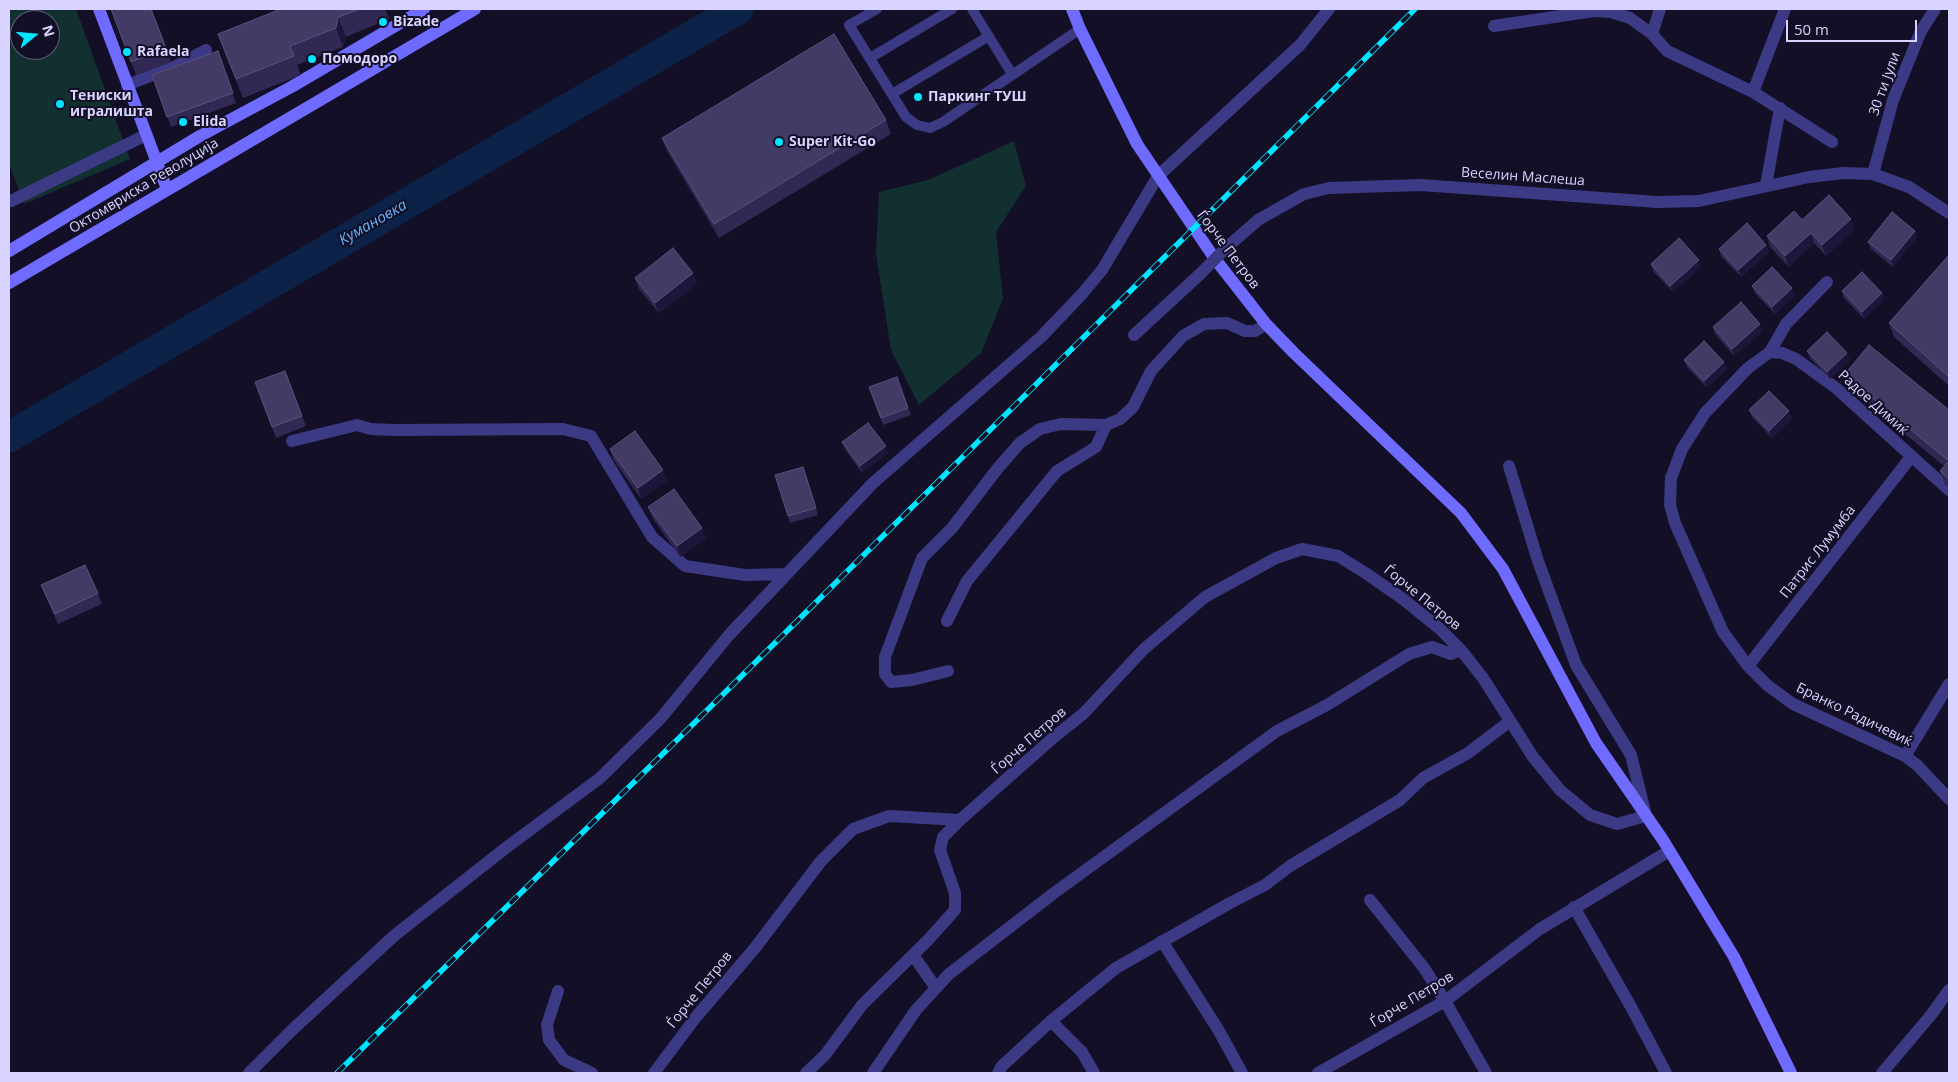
<!DOCTYPE html>
<meta charset="utf-8">
<style>
body{margin:0}
#map{position:relative;width:1958px;height:1082px;overflow:hidden;background:#130f26;font-family:"Open Sans",sans-serif}
canvas{display:block}
.frame{position:absolute;inset:0;border:10px solid #d9d4ff;pointer-events:none}
.north{position:absolute;left:10px;top:10px;width:50px;height:50px;box-sizing:border-box;background:#130f26;border:1px solid #625e7d;border-radius:50%;rotate:73deg;font-size:14px;font-weight:700;line-height:20px;text-align:center;color:#d9d4ff}
.north::after{content:'';display:block;margin:auto;width:18px;height:22px;background:#00e5ff;clip-path:polygon(50% 0,100% 100%,50% 72%,0 100%)}
.scale{position:absolute;left:1786px;top:20px;width:131px;height:22px;box-sizing:border-box;border:2px solid #d9d4ff;border-top:0;padding-left:6px;font-size:15px;line-height:18px;white-space:nowrap;color:#d9d4ff;-webkit-text-stroke:4px #130f26;paint-order:stroke}
</style>
<div id="map">
<canvas width="1958" height="1082"></canvas>
<div class="frame"></div>
<div class="north">N</div>
<div class="scale">50 m</div>
</div>
<script>
const ctx = document.querySelector('canvas').getContext('2d');
ctx.lineJoin = 'round';
function fill(path, color) {
  ctx.fillStyle = color;
  ctx.fill(path, 'evenodd');
}
function poly(rows) {
  const path = new Path2D();
  for (const r of rows) {
    path.moveTo(r[0], r[1]);
    for (let i = 2; i < r.length; i += 2) path.lineTo(r[i], r[i + 1]);
  }
  return path;
}
function trace(path, color, width, dash) {
  ctx.strokeStyle = color;
  ctx.lineWidth = width;
  ctx.lineCap = dash ? 'butt' : 'round';
  ctx.setLineDash(dash || []);
  ctx.stroke(path);
}
function write(font, color, halo, rows, align = 'center') {
  ctx.font = font + ' "Open Sans",sans-serif';
  ctx.lineWidth = 4;
  ctx.setLineDash([]);
  ctx.textBaseline = 'middle';
  ctx.strokeStyle = halo;
  ctx.fillStyle = color;
  for (const [text, x, y, turn = 0] of rows) {
    ctx.save();
    ctx.translate(x, y);
    ctx.rotate((+turn || 0) * Math.PI / 180);
    ctx.textAlign = isNaN(turn) ? turn : align;
    if (halo) ctx.strokeText(text, 0, 0);
    ctx.fillText(text, 0, 0);
    ctx.restore();
  }
}
const green = poly([
 [9,9,76,9,130,159,24,204,9,163],
 [20,20,50,20,50,50,20,50],
 [1014,141,1026,186,996,232,1003,299,981,353,919,405,891,350,876,254,879,192,928,180]
]);
const river = poly([
 [9,437,738,9]
]);
const lane = poly([
 [877,9,849,25,906,117,917,125,930,128,943,122,1080,29],
 [972,9,1012,74],
 [870,58,952,9],
 [892,94,989,36]
]);
const street = poly([
 [1494,26,1594,11,1611,12,1630,18,1652,34,1667,51,1753,92,1832,142],
 [1652,34,1660,9],
 [127,85,176,66,206,50],
 [1753,92,1785,9],
 [1873,174,1893,100,1921,31,1935,9],
 [1766,185,1780,108],
 [11,201,146,135],
 [1226,248,1258,220,1304,194,1329,188,1421,185,1657,202,1699,201,1809,177,1843,173,1873,174,1909,187,1949,213],
 [1827,282,1786,324,1770,352,1748,368,1705,413,1682,449,1671,478,1670,505,1675,523,1723,632,1748,666,1767,685,1793,704,1905,756,1917,765,1949,799],
 [1134,335,1199,275],
 [1770,352,1782,353,1796,359,1836,388,1949,490],
 [292,441,357,425,371,429,394,430,563,429,591,436,652,537,685,566,745,575,786,574],
 [947,621,967,581,1057,471,1096,447,1106,425],
 [1748,666,1911,457],
 [948,671,912,680,891,682,885,674,885,657,922,558,952,528,998,468,1020,443,1040,429,1061,424,1106,425,1120,419,1133,407,1151,371,1183,336,1204,324,1227,323,1245,331,1255,331,1266,324],
 [1905,756,1949,684],
 [1370,900,1424,968,1445,1001,1486,1073],
 [1574,907,1630,1005,1666,1073],
 [1162,941,1219,1031,1242,1073],
 [913,955,936,988],
 [558,991,547,1025,549,1040,564,1060,592,1073],
 [1051,1021,1082,1052,1094,1073],
 [249,1073,291,1031,395,935,507,847,600,778,661,718,729,635,873,483,1041,337,1082,294,1102,270,1158,176,1300,45,1329,9],
 [654,1073,696,1017,755,948,821,861,853,829,889,816,960,820],
 [806,1073,825,1055,862,1005,928,940,955,910,955,893,940,850,943,837,960,820,1054,737,1083,714,1144,649,1205,597,1276,558,1302,549,1338,556,1367,574,1403,599,1440,629,1461,650,1483,678,1533,757,1560,790,1590,815,1617,824,1646,816,1631,755,1576,665,1538,561,1509,466],
 [873,1073,916,1010,949,974,1054,893,1277,731,1327,705,1409,654,1432,647,1451,654,1461,650],
 [998,1073,1002,1066,1051,1021,1116,968,1230,903,1265,885,1290,866,1400,800,1423,778,1468,753,1510,721],
 [1318,1073,1445,1001,1540,929,1669,851],
 [1882,1073,1931,1015,1949,990]
]);
const secondary = poly([
 [99,9,167,189],
 [1072,9,1080,29,1137,144,1215,259,1266,324,1293,352,1461,513,1503,569,1596,743,1663,840,1734,957,1791,1073],
 [9,251,200,136,293,86,424,9],
 [9,283,475,9]
]);
const rail = poly([
 [337,1073,679,738,1415,9]
]);
const streetBridge = poly([
 [1199,275,1226,248]
]);
const wall = poly([
 [111,9,151,9,171,62,136,75],
 [281,9,385,9,389,19,346,37,343,47,297,65,301,75,243,98,218,34],
 [218,51,236,103,171,127,152,75],
 [886,120,891,134,719,238,667,151,662,138],
 [1802,220,1855,229,1826,256,1814,243,1789,267,1770,247,1767,236],
 [1915,231,1917,237,1893,267,1871,249,1868,242],
 [1766,245,1769,252,1741,277,1721,256,1719,249],
 [1949,255,1949,386,1894,337,1889,323],
 [1651,264,1701,267,1673,292,1653,271],
 [693,273,697,284,659,313,639,289,635,278],
 [1752,286,1795,295,1775,314,1755,293],
 [1842,291,1882,293,1884,300,1864,319,1844,298],
 [1713,327,1763,331,1734,356,1715,334],
 [1807,351,1850,360,1830,379,1810,358],
 [1684,360,1724,362,1727,369,1707,388,1687,367],
 [285,371,306,426,276,438,255,382],
 [1844,375,1949,410,1949,488,1945,485,1940,471,1944,466,1849,388],
 [897,377,911,415,883,425,869,387],
 [1749,410,1792,418,1772,438,1752,417],
 [842,442,888,453,862,473,845,449],
 [610,449,667,480,641,499,613,459],
 [803,467,818,515,790,523,788,516],
 [648,507,702,528,706,538,680,557,652,517],
 [41,585,98,593,102,604,58,624,45,595]
]);
const shadedWall = poly([
 [338,17,346,37,343,47,336,28],
 [1851,219,1855,229,1826,256,1822,245],
 [1915,231,1917,237,1893,267,1891,260],
 [1811,233,1814,243,1789,267,1785,256],
 [1766,245,1769,252,1741,277,1738,270],
 [1699,260,1701,267,1673,292,1670,286],
 [693,273,697,284,659,313,655,303],
 [1792,288,1795,295,1775,314,1772,307],
 [1882,293,1884,300,1864,319,1862,312],
 [1760,324,1763,331,1734,356,1732,349],
 [1847,353,1850,360,1830,379,1827,372],
 [1724,362,1727,369,1707,388,1704,381],
 [1789,411,1792,418,1772,438,1769,431],
 [886,446,888,453,862,473,860,466],
 [663,470,667,480,641,499,638,488],
 [702,528,706,538,680,557,677,546]
]);
const building = poly([
 [111,9,151,9,166,48,131,62,111,9],
 [281,9,360,9,338,17,336,28,290,46,294,56,236,79,218,34,281,9],
 [834,34,886,120,714,224,662,138,834,34],
 [218,51,233,93,167,117,152,75,218,51],
 [1829,195,1851,219,1822,245,1811,233,1785,256,1767,236,1794,211,1802,220,1829,195],
 [1892,212,1915,231,1891,260,1868,242,1892,212],
 [1747,223,1766,245,1738,270,1719,249,1747,223],
 [1679,238,1699,260,1670,286,1651,264,1679,238],
 [673,248,693,273,655,303,635,278,673,248],
 [1949,255,1949,377,1889,323,1949,255],
 [1772,267,1792,288,1772,307,1752,286,1772,267],
 [1862,272,1882,293,1862,312,1842,291,1862,272],
 [1741,302,1760,324,1732,349,1713,327,1741,302],
 [1827,332,1847,353,1827,372,1807,351,1827,332],
 [1704,341,1724,362,1704,381,1684,360,1704,341],
 [1869,345,1949,410,1949,479,1940,471,1949,461,1844,375,1869,345],
 [285,371,302,416,272,427,255,382,285,371],
 [897,377,908,408,881,418,869,387,897,377],
 [1769,391,1789,411,1769,431,1749,410,1769,391],
 [868,423,886,446,860,466,842,442,868,423],
 [635,431,663,470,638,488,610,449,635,431],
 [803,467,816,508,788,516,775,475,803,467],
 [674,489,702,528,677,546,648,507,674,489],
 [85,565,98,593,55,614,41,585,85,565]
]);
const markers = [
 [383,22,5,"#00e5ff"],
 [127,52,5,"#00e5ff"],
 [312,59,5,"#00e5ff"],
 [918,97,5,"#00e5ff"],
 [60,104,5,"#00e5ff"],
 [183,122,5,"#00e5ff"],
 [779,142,5,"#00e5ff"]
];
const poiNames = [
 ["Bizade",393,22],
 ["Rafaela",137,52],
 ["Помодоро",322,59],
 ["Тениски",70,96],
 ["игралишта",70,112],
 ["Паркинг ТУШ",928,97],
 ["Elida",193,122],
 ["Super Kit-Go",789,142]
];
const streetNames = [
 ["30 ти Јули",1885,84,-70],
 ["Веселин Маслеша",1523,177,4],
 ["Октомвриска Револуција",144,186,-31],
 ["Ѓорче Петров",1228,250,53],
 ["Радое Димиќ",1873,403,42],
 ["Патрис Лумумба",1818,552,-52],
 ["Ѓорче Петров",1422,598,39],
 ["Бранко Радичевиќ",1854,715,26],
 ["Ѓорче Петров",1029,741,-41],
 ["Ѓорче Петров",700,990,-51],
 ["Ѓорче Петров",1412,1000,-31]
];
const waterNames = [
 ["Кумановка",373,223,-30]
];
fill(green, '#12302f');
trace(river, '#0c2248', 31);
trace(lane, '#3d3a85', 10);
trace(street, '#3d3a85', 12);
trace(secondary, '#6f6bff', 12);
trace(rail, '#00e5ff', 5.5);
trace(rail, '#130f26', 4, [11]);
trace(streetBridge, '#3d3a85', 12);
fill(wall, '#312854');
fill(shadedWall, '#1d163a');
fill(building, '#433a66');
trace(building, '#5a527e', 1);
for (const [x, y, r, color] of markers) {
  const dot = new Path2D();
  dot.arc(x, y, r, 0, 2 * Math.PI);
  ctx.fillStyle = color;
  ctx.fill(dot);
  trace(dot, '#130f26', 2);
}
write('bold 14px', '#d9d4ff', '#130f26', poiNames, 'left');
write('14px', '#d9d4ff', '#130f26', streetNames);
write('italic 15px', '#62b6ff', '#130f26', waterNames);
</script>
